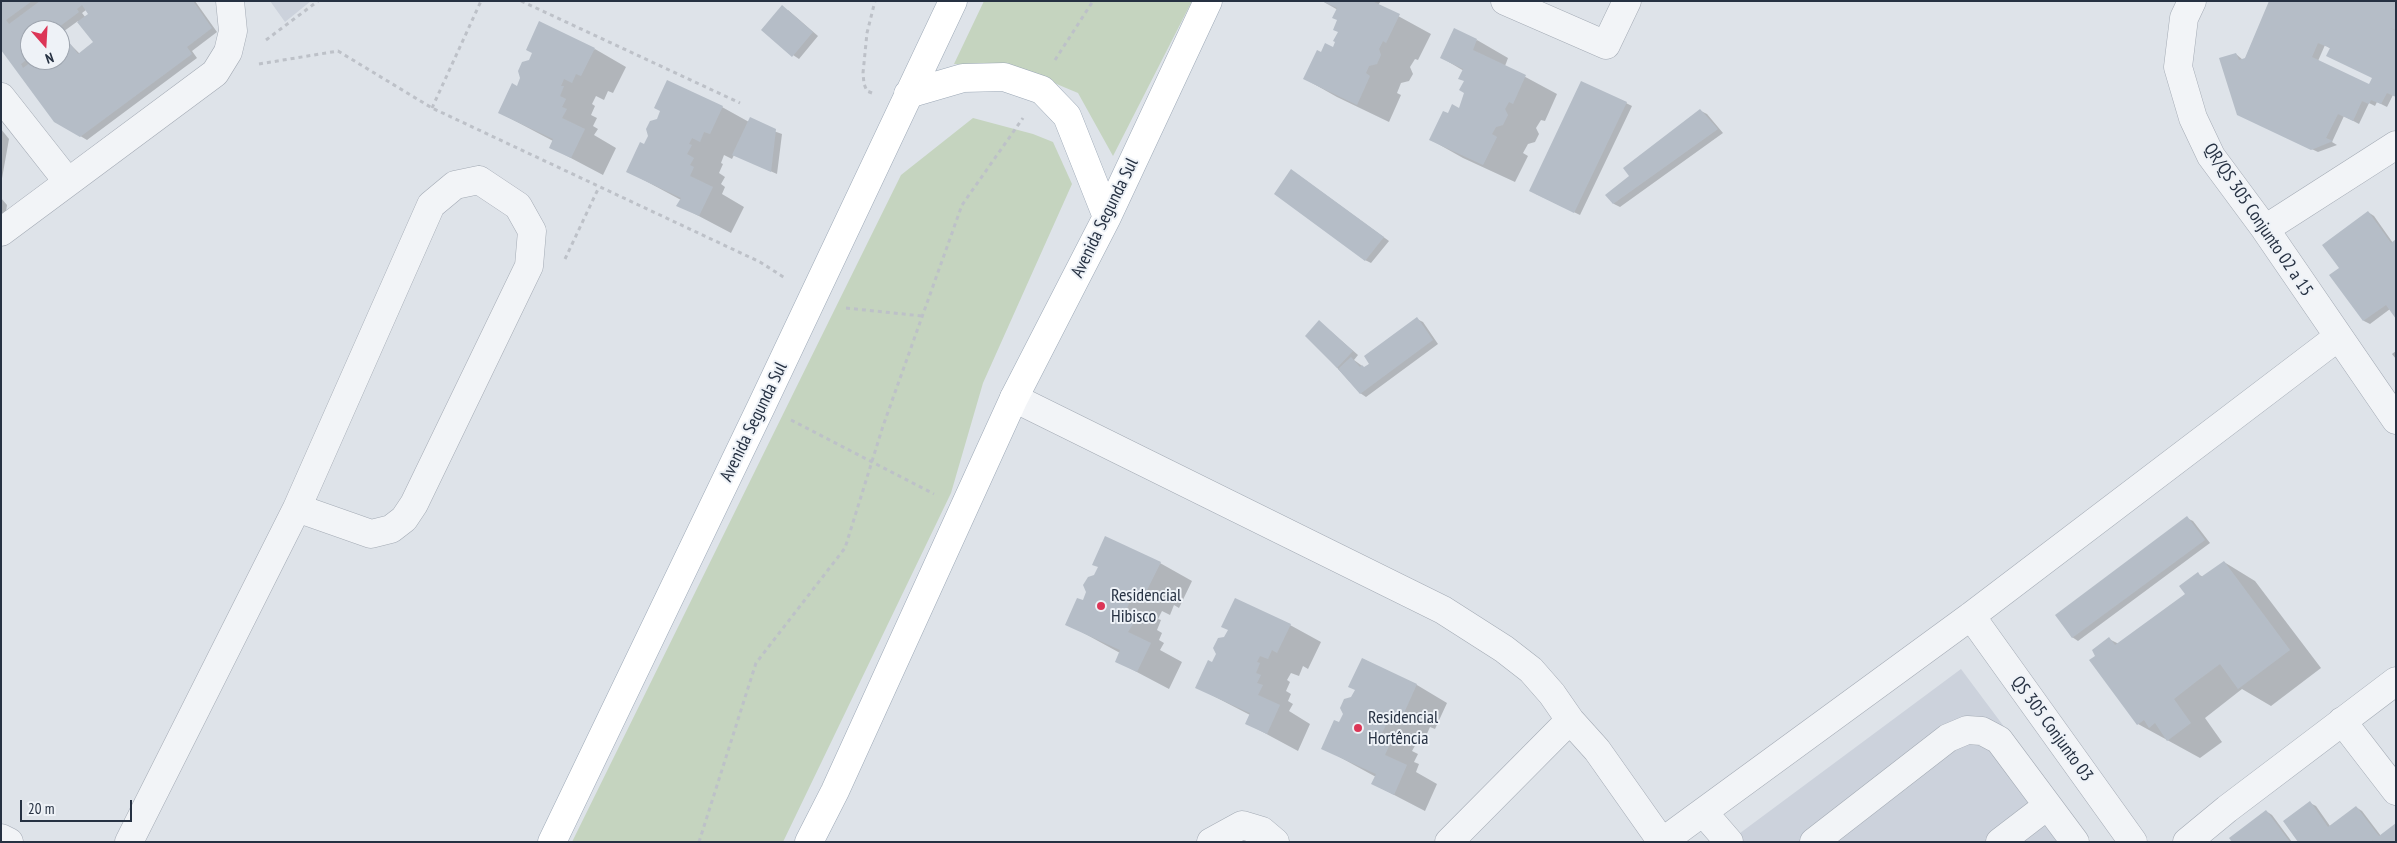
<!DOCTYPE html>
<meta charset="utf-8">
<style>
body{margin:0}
#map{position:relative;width:2397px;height:843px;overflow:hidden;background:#dee3e9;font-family:"PT Sans Narrow",sans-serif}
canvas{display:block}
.frame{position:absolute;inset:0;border:2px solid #263142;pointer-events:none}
.north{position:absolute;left:20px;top:20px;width:50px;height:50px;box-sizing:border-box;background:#eef2f7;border:1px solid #9ea5af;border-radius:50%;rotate:161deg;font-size:14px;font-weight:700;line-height:20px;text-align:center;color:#263142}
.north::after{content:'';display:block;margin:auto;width:18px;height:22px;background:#dc3657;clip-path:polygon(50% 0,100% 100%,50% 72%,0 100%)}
.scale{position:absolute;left:20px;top:800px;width:112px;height:22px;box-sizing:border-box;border:2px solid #263142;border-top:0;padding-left:6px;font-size:15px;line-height:18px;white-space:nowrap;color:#263142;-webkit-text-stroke:4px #eef2f7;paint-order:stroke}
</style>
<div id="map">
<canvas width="2397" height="843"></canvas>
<div class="frame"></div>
<div class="north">N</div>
<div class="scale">20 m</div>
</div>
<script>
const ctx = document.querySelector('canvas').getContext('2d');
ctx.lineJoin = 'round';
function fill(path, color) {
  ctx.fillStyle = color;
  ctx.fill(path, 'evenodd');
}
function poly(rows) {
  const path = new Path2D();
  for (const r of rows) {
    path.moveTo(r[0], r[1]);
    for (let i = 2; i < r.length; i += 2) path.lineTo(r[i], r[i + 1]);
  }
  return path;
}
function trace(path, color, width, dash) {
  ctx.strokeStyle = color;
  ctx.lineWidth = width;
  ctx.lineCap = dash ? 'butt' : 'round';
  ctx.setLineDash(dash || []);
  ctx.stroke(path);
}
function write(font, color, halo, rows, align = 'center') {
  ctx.font = font + ' "PT Sans Narrow",sans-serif';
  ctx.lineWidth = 4;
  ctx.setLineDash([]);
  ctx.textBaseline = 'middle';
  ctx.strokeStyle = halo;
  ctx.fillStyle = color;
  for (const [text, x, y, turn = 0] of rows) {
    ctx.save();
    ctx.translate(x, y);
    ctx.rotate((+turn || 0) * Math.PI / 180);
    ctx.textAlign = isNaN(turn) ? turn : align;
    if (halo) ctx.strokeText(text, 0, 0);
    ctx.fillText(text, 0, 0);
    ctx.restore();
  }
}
const built = poly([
 [270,1,311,1,285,22],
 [1961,669,2090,842,1728,842]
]);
const green = poly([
 [984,1,1192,1,1113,156,1078,93,1016,67,954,64],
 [973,118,1033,134,1053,142,1072,184,983,383,951,493,783,842,572,842,901,175]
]);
const shadow = poly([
 [1,1,195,1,217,32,192,51,197,58,87,140,55,121,1,48],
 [86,10,90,15,86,18,82,13],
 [78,21,95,43,80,54,69,43,63,48,60,46,60,60,30,60,30,30,60,30,60,34],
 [1322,1,1381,1,1378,5,1431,34,1418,60,1415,59,1410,67,1413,74,1409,81,1401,83,1397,93,1401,95,1389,122,1337,97,1305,79,1334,49,1339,32,1338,10],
 [2270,1,2396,1,2396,96,2393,95,2387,107,2377,102,2375,106,2369,103,2359,124,2344,116,2332,142,2337,145,2318,152,2245,118,2236,54,2243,60,2245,59],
 [2325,45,2374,78,2370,86,2318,61],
 [788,10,818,36,799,59,793,55],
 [1477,40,1508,58,1505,66,1557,94,1545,121,1541,120,1536,128,1539,134,1535,142,1528,144,1523,153,1528,156,1515,182,1463,158,1431,140,1448,114,1460,109,1465,93,1464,71,1442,58],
 [595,49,626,67,613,93,608,91,604,100,596,96,592,104,595,106,591,115,597,118,593,126,598,129,594,135,616,148,603,175,550,147,553,141,500,113,517,87],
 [1626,103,1632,106,1580,215,1536,194],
 [722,107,749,122,782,134,777,174,734,155,732,159,724,155,721,163,723,164,719,173,725,177,721,184,725,187,722,194,744,207,731,233,678,205,681,200,627,171,645,146],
 [1701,111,1707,114,1723,133,1620,207,1614,204,1607,195,1631,177],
 [1,129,9,139,1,184],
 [1297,174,1389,241,1371,263,1365,260],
 [1,198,7,205,6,212,1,216],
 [2368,212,2374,216,2393,243,2390,309,2370,324,2364,321,2331,276,2341,268],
 [1417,319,1423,322,1438,344,1366,397,1360,393,1307,335,1320,322,1358,355,1354,360,1365,368],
 [2396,351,2396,359,2392,354],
 [2187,518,2193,521,2210,543,2078,641,2072,637],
 [2224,562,2255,581,2321,668,2271,706,2242,689,2205,718,2222,742,2200,758,2138,724,2097,656,2109,639,2119,644,2187,594,2198,574,2203,577],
 [1160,563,1192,581,1179,608,1174,605,1170,615,1162,611,1158,619,1161,620,1157,630,1162,633,1159,640,1164,643,1160,650,1182,662,1169,689,1116,661,1120,653,1067,624,1083,602],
 [1290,625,1321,642,1308,669,1303,666,1299,676,1291,673,1287,680,1290,682,1286,691,1291,694,1288,701,1293,704,1289,711,1310,724,1298,751,1246,723,1250,715,1196,687,1213,664],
 [1363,659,1417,685,1447,703,1435,729,1430,727,1426,736,1417,732,1414,740,1417,742,1412,751,1418,754,1414,762,1419,764,1416,772,1437,784,1425,811,1373,784,1376,777,1323,748,1340,724,1356,690],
 [2310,803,2316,806,2330,826,2356,807,2362,811,2381,836,2396,842,2299,842],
 [2266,811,2272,815,2292,842,2234,842]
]);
const building = poly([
 [1,1,32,1,6,20,9,24,40,1,193,1,212,28,187,47,192,54,80,137,54,122,1,50],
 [82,5,88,14,77,22,93,42,78,54,69,42,60,49,60,60,34,60,23,68,21,64,30,57,30,30,55,30,79,12,77,9],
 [1322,1,1372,1,1400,14,1386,43,1383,41,1379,49,1381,55,1377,64,1369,66,1366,73,1370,76,1357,105,1303,79,1317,50,1321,52,1325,43,1333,47,1335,42,1333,41,1338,32,1333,30,1337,20,1332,18,1337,8],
 [2269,1,2396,1,2396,30,2390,28,2396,31,2396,97,2387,93,2381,104,2371,100,2369,104,2362,101,2353,121,2338,114,2326,138,2333,141,2311,150,2237,115,2219,58,2236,53,2239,60,2245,58],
 [2318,43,2330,48,2326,56,2372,78,2369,84,2312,57],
 [782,5,813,32,792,57,761,30],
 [539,21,595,48,581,76,576,74,572,83,564,79,561,86,564,86,560,96,566,99,562,107,567,109,562,118,585,129,571,158,549,148,553,139,498,113,512,83,517,86,520,78,518,71,522,62,529,60,532,53,526,50],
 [1454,28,1477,39,1473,50,1526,75,1513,104,1509,102,1505,109,1508,115,1503,125,1496,127,1492,134,1497,137,1483,165,1429,140,1443,111,1448,113,1452,104,1459,108,1464,93,1459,90,1464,81,1458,79,1463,69,1440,58],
 [667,80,723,106,710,134,704,132,700,142,692,138,689,144,692,145,687,154,694,158,690,165,694,167,690,176,713,187,699,216,676,206,681,198,626,172,640,142,644,144,648,136,646,129,650,121,657,119,660,111,654,108],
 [1581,81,1627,102,1574,213,1529,191],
 [1700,109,1718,129,1613,204,1605,195,1629,176,1623,168],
 [750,117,776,129,771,172,732,155],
 [1291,169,1384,237,1365,261,1274,194],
 [2368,211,2391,243,2396,239,2396,319,2386,305,2363,321,2329,275,2339,268,2322,245],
 [1417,317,1433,340,1360,394,1338,369,1351,357,1360,367,1362,365,1364,367,1369,364,1364,356],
 [1319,320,1353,351,1337,368,1305,336],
 [2187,516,2205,540,2072,638,2055,615],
 [1105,536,1161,562,1147,590,1142,588,1138,598,1130,594,1127,600,1130,601,1126,611,1131,614,1128,621,1133,624,1128,632,1151,643,1137,672,1115,662,1120,650,1065,625,1077,598,1083,600,1086,592,1083,585,1088,577,1094,575,1098,567,1092,565],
 [2224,561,2290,650,2238,689,2220,664,2197,681,2174,699,2191,723,2167,741,2155,723,2149,728,2144,720,2137,725,2089,660,2095,656,2092,650,2109,637,2115,645,2185,594,2179,586,2198,572,2201,577],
 [1235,598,1291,624,1277,653,1272,650,1268,659,1260,656,1257,662,1260,663,1256,673,1261,675,1257,683,1263,685,1258,695,1280,705,1267,734,1245,724,1250,713,1195,688,1208,660,1212,662,1216,654,1213,648,1218,638,1224,637,1228,630,1221,627],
 [1362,658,1417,684,1404,713,1399,710,1395,719,1386,716,1384,722,1387,723,1382,733,1388,735,1384,743,1389,746,1385,755,1407,765,1394,795,1371,784,1376,774,1321,749,1334,720,1339,722,1343,714,1340,708,1344,699,1351,697,1355,690,1348,687],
 [2310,801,2328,827,2356,806,2379,836,2396,823,2396,842,2374,842,2373,840,2371,842,2298,842,2283,821],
 [2266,810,2290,842,2232,842,2229,838]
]);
const path = poly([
 [521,1,740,103],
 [266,40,318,1],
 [1055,60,1093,1],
 [259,64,338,51,432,108,760,262,785,278],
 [872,93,867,91,864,84,863,73,867,33,875,1],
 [432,108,481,1],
 [565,259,599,187],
 [846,308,922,316],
 [791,420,934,494],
 [699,842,756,663,845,548,883,426,962,205,1023,118]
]);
const minor = poly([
 [1505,1,1606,45,1627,1],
 [2192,1,2184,18,2178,67,2193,118,2211,156,2265,229,2396,420],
 [1,97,68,182],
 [479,180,518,206,532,231,529,266,414,504,404,519,391,529,371,534,297,508,431,205,455,185,479,180],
 [2265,229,2396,145],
 [1,232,215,73,228,52,233,31,230,1],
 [1014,398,1443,610,1504,649,1531,670,1552,694,1570,720,1597,750,1662,842,1971,616,2338,337],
 [1971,616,2133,842],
 [2342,721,2396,791],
 [1703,812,1729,842],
 [1,838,9,842],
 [129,842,297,508],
 [1211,842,1242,825,1262,831,1275,842],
 [1449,842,1570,720],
 [1814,842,1948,738,1967,730,1982,731,1999,740,2075,842],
 [2000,842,2047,806],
 [2187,842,2227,809,2396,681]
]);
const major = poly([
 [908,94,963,78,1004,77,1042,90,1067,116,1107,217],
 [552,842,762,405,953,1],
 [809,842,835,791,1014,398,1107,217,1208,1]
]);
const markers = [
 [1101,606,5,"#dc3657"],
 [1358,728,5,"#dc3657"]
];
const streetNames = [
 ["Avenida Segunda Sul",1105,218,-64],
 ["QR/QS 305 Conjunto 02 a 15",2258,220,56],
 ["Avenida Segunda Sul",754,422,-64],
 ["QS 305 Conjunto 03",2052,729,54]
];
const poiNames = [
 ["Residencial",1111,596],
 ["Hibisco",1111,617],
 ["Residencial",1368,718],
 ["Hortência",1368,739]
];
fill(built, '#ccd2dc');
fill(green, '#c5d4bf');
fill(shadow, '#0003');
fill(building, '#b5bdc7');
trace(minor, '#a3aab4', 29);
trace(major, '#9ca8b6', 29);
trace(path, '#bdc1c8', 3, [4, 4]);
trace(minor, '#f2f4f7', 28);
trace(major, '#fff', 28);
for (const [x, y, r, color] of markers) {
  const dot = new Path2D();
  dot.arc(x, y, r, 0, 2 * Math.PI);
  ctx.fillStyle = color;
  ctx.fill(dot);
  trace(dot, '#eef2f7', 2);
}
write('18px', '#263142', '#eef2f7', streetNames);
write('18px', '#263142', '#eef2f7', poiNames, 'left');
</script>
